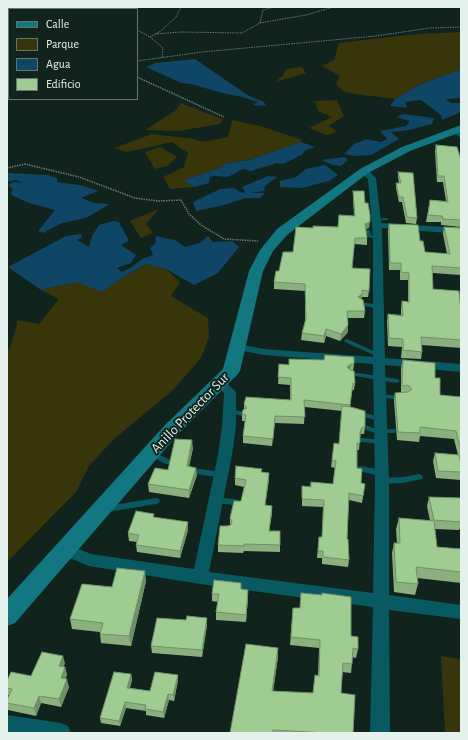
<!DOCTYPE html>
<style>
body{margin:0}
#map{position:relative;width:468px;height:740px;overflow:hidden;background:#10231d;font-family:"Alegreya Sans",sans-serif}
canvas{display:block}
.frame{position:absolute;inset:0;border:8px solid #e5f1ec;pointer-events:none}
.legend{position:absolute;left:8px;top:8px;width:130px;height:92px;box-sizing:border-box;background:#10231d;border:1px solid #657570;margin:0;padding:5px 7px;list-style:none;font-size:12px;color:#e5f1ec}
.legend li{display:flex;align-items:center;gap:8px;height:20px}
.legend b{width:20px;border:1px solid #657570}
</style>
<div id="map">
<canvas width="468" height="740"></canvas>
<div class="frame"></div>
<ul class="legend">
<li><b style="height:5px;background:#137782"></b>Calle</li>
<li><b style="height:11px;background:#39350a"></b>Parque</li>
<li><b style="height:11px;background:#0f4565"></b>Agua</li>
<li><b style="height:11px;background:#9fcd91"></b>Edificio</li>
</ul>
</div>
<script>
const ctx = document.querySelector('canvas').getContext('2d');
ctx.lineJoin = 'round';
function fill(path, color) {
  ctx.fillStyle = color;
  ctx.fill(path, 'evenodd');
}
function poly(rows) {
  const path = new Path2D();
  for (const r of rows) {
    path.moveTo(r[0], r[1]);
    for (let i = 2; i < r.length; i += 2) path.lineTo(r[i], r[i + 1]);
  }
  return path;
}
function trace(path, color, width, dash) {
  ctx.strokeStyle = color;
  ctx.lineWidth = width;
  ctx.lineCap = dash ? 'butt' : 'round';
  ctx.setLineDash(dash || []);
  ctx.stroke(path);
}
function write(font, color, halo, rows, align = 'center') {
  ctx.font = font + ' "Alegreya Sans",sans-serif';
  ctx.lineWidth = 4;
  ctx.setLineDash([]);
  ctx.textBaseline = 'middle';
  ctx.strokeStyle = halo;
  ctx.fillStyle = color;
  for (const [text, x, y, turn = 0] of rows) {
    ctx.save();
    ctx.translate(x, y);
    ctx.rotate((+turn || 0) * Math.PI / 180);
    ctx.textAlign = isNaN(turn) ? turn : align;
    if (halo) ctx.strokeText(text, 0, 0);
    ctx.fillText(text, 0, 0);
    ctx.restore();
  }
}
const green = poly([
 [461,32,461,69,421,84,395,99,355,94,342,91,336,84,340,76,322,66,334,60,339,43,417,34],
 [302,67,306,73,276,82,283,75,286,69],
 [337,100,344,116,329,126,337,132,327,135,309,128,332,117,318,111,315,101],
 [181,103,222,119,220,124,179,131,145,130,175,111],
 [232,120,260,126,302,140,301,142,249,160,226,163,220,168,187,179,186,183,195,187,170,189,163,177,184,167,188,153,172,142,127,152,114,148,152,134,194,139,202,142,228,137],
 [161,147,177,157,167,166,155,169,145,152],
 [159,209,146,224,153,233,141,238,130,221],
 [146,264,166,269,180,282,171,296,208,318,209,337,201,358,173,390,114,439,89,466,76,492,7,562,7,349,10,348,17,325,17,320,39,324,59,299,41,290,76,282,125,276],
 [441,656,461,659,461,733,445,733]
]);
const water = poly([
 [195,59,249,96,264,102,266,106,253,105,258,102,242,97,222,93,191,84,181,83,146,67,155,63],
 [461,69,461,98,446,99,451,103,461,103,461,112,442,120,441,115,421,100,405,102,407,108,390,106,395,99,421,84],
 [403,114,434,118,432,124,409,130,391,132,399,139,371,155,354,156,344,154,355,143,363,141,365,139,381,142,387,139,380,131,406,126,410,121,396,117],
 [301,142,315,147,304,151,303,154,283,164,277,163,251,171,243,169,228,177,214,176,210,177,209,183,195,187,185,182,187,179,220,168,226,163,249,160],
 [345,157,348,160,341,166,333,165,321,160],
 [325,165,338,175,329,181,302,188,280,187,280,181,296,177,306,169],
 [7,173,47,175,57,178,57,182,80,185,98,191,81,198,95,203,110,204,86,218,62,223,43,233,38,231,55,210,29,203,11,195,12,189,8,185,13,182,23,183,16,180,7,182],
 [268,176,277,177,265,186,264,191,250,193,265,193,260,198,246,198,224,205,196,211,193,202,220,189,234,188,240,192,244,193,245,191,242,187],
 [113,221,119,222,129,241,121,245,136,255,131,263,117,268,122,272,132,267,142,259,153,255,150,248,155,244,156,236,175,240,185,247,200,243,208,236,213,242,232,241,239,247,218,273,194,285,166,269,146,264,125,276,102,292,76,282,41,290,8,267,66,236,81,234,82,238,77,240,89,247,92,236,99,225]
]);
const pathFar1 = poly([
 [65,7,75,9],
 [7,17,9,18],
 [260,23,263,10,274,7],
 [137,30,150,37,163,48,162,58],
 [155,34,181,32,242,33,260,23,306,15,334,7],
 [7,35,9,35],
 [150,37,161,31,176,17,181,7],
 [7,52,9,52],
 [137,61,202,52,376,36,430,28,461,27]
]);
const path = poly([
 [7,75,9,75],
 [137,77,224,117],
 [7,168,25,164,79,177,135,198,158,201,181,200,189,214,201,225,224,239,258,241]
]);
const lane = poly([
 [386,218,388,219,388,220,375,221,373,220,375,219,386,218],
 [366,230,370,230,371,235,380,238,378,239,367,237,366,231,366,230],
 [362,302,378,305,381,307,378,309,360,305,359,304,362,302],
 [347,339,380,354,381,355,378,357,376,356,345,342,344,341,345,340,347,339],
 [351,372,397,379,400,381,397,383,349,375,348,374,351,372],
 [379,394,401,396,404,398,401,400,377,397,376,396,377,395,379,394],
 [230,409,244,412,245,414,242,416,228,412,227,411,230,409],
 [356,411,358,411,380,417,383,419,380,421,356,415,355,413,356,411],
 [366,426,368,426,379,430,393,429,395,429,396,431,395,433,384,433,381,435,366,430,365,428,366,426],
 [361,438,363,438,381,440,383,440,384,442,383,444,381,444,363,442,361,442,360,440,361,438],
 [150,452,154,452,170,460,171,462,170,464,166,464,150,456,149,454,150,452],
 [360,466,382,470,384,471,386,473,384,475,382,476,358,471,357,469,358,467,360,466],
 [193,468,221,472,223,473,225,475,223,477,221,478,191,473,189,471,191,469,193,468],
 [419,474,422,475,423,477,422,479,403,483,382,484,379,483,378,481,379,479,382,478,403,477,419,474],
 [216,497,234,499,237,500,238,502,237,504,234,505,216,503,213,502,212,500,213,498,216,497],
 [156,498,159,499,160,501,159,503,156,504,108,512,105,511,104,509,105,507,108,506,156,498]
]);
const street = poly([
 [452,128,458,128,461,132,461,138,452,132,452,128],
 [361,169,367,169,376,178,381,223,461,228,461,234,382,228,385,358,461,364,461,372,385,365,389,481,389,595,461,605,461,619,389,610,390,733,370,733,373,607,200,584,89,566,60,554,58,550,60,546,66,544,91,554,194,569,218,455,222,426,224,393,214,383,216,380,220,379,224,380,236,392,236,426,232,455,209,572,373,593,375,481,373,364,264,355,234,349,232,347,234,345,238,344,264,349,373,357,373,238,368,179,361,173,361,169],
 [7,715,61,723,68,726,71,733,7,733,7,715]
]);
const secondary = poly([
 [461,125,461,132,410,151,368,173,287,235,273,251,263,271,240,371,237,375,179,433,15,623,7,626,7,599,165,425,223,369,249,271,260,250,277,229,360,169,402,147,461,125]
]);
const wall = poly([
 [436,145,461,160,461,227,441,225,441,222,426,222,430,200,446,201,443,182,437,182,435,151],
 [398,172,417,218,416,224,406,223,402,202,399,202,396,188,396,183,399,183,398,177],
 [353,191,365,203,369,228,366,229,367,238,367,245,354,244,352,268,369,291,368,297,362,297,362,299,365,311,364,318,348,318,348,332,340,341,326,336,324,343,301,340,302,333,305,321,305,291,274,289,274,282,279,271,313,228,338,227,354,216,353,197],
 [389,224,420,241,425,252,447,254,443,234,444,227,461,228,461,283,460,275,433,273,433,289,461,312,461,348,422,345,422,352,421,359,401,358,402,347,388,346,387,322,388,314,401,315,401,309,402,301,408,302,408,280,400,280,400,270,389,270,388,231],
 [403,360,435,378,440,395,461,397,461,460,460,460,461,465,461,480,436,478,433,461,435,453,458,455,454,439,420,436,419,442,397,440,394,401,395,393,401,393,401,368],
 [279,364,289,365,354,364,353,371,355,383,354,390,352,390,350,407,365,427,364,434,361,434,360,437,359,450,357,450,357,468,361,483,365,484,362,503,349,500,347,539,349,560,348,567,322,564,322,558,317,558,319,537,322,537,323,507,302,506,302,486,310,487,311,482,333,484,335,468,331,467,334,443,339,444,342,411,305,407,304,424,275,423,272,446,243,443,243,436,245,421,242,421,242,414,244,409,244,404,290,400,290,385,278,384],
 [193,448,189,467,197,475,189,498,149,492,148,484,168,470],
 [262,473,269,473,269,480,265,505,272,506,272,513,269,531,280,545,280,552,244,551,243,553,218,552,218,545,227,526,230,525,230,518,241,501,244,487,235,485,235,478],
 [429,497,461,498,461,529,459,529,459,530,435,529,437,547,461,549,461,583,417,578,418,584,415,595,394,592,392,553,394,543,397,543,396,529,399,518,430,521,427,506],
 [154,514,154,518,188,522,188,530,180,558,137,552,136,545,137,542,129,541,128,533],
 [146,581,131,646,101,643,100,634,100,632,72,629,70,619],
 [241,583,241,589,248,597,246,622,216,620,216,612,218,602,212,601,212,594],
 [301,593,351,636,358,649,356,658,352,657,352,664,351,673,342,672,341,693,353,733,230,733,278,657,273,691,313,693,318,675,319,648,290,645,293,608,300,608],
 [186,620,207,625,202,657,152,653,151,646],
 [65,663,63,667,65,667,67,675,65,679,69,687,61,707,41,703,36,716,8,710,7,707,7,700,9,695,7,695,7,681,31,676],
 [131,674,132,680,130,688,150,691,178,675,178,680,174,701,169,700,164,718,146,715,146,711,126,708,120,726,101,723,100,718]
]);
const shadedWall = poly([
 [370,222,369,228,364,230,365,224],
 [362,294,362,301,358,297],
 [348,325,348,332,340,341,341,334],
 [326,329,326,336,324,343,324,336],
 [351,364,350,371,347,367],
 [362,427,361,434,359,439,360,432],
 [192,440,193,448,187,474,187,466],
 [196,468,197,475,189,498,189,490],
 [269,473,269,480,264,512,265,505],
 [272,506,272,513,268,538,269,531],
 [188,522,188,530,180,558,180,551],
 [145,571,146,581,131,646,129,636],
 [248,590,248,597,246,622,246,615],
 [207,618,207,625,202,657,202,650],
 [278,648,278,657,272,699,272,691],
 [63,656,65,663,61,673,59,666],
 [65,667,67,675,62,685,61,678],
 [131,674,132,680,128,693,127,688],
 [178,675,178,680,174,701,173,695],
 [67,679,69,687,61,707,59,699],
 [168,694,169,700,164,718,163,712],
 [39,696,41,703,36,716,34,708],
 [125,702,126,708,120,726,119,721]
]);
const building = poly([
 [436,145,457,147,461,160,461,220,443,219,442,216,428,215,430,200,448,202,444,176,438,176,436,145],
 [398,172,413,173,417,218,407,217,403,197,399,197,396,183,401,183,398,172],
 [353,191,364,191,365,203,368,203,370,215,370,222,365,224,367,238,355,238,352,268,370,269,369,291,362,290,362,294,358,297,363,300,365,311,347,311,348,325,341,334,326,329,324,336,302,333,306,319,305,284,274,282,276,271,279,271,283,252,293,252,296,227,313,228,313,226,338,227,339,215,355,216,353,191],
 [389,224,418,225,420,241,423,241,425,252,450,254,444,227,461,228,461,268,432,266,433,289,459,291,461,312,461,340,421,337,422,352,403,350,403,339,389,338,388,314,403,316,402,301,409,302,409,273,401,272,401,263,390,263,389,224],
 [325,355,354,357,354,364,351,364,347,367,350,370,354,371,355,383,353,383,350,405,304,400,305,417,275,416,273,439,243,436,246,415,242,414,243,410,247,408,244,404,246,397,291,400,291,378,278,377,279,364,289,365,289,359,324,360,325,355],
 [403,360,435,363,435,378,440,378,440,395,461,397,461,450,456,431,420,427,420,433,398,432,395,393,408,392,412,389,408,385,402,386,403,360],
 [342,406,351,407,365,411,365,427,362,427,360,432,360,443,357,443,357,468,362,469,361,483,365,484,363,496,349,493,347,539,348,539,349,560,323,557,323,551,318,551,319,537,322,537,324,500,302,499,302,486,311,487,311,482,333,484,336,461,332,460,334,443,339,444,342,406],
 [175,439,192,440,187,466,196,468,189,490,148,484,155,468,168,470,175,439],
 [435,453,459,455,461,465,461,472,438,471,435,453],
 [236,466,262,469,261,472,269,473,265,505,272,506,269,531,280,531,280,545,244,544,244,546,218,545,220,526,227,526,231,525,232,521,230,518,234,501,241,501,246,480,235,478,236,466],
 [429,497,461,498,461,522,434,520,429,497],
 [136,511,154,514,153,517,188,522,180,551,136,545,139,535,128,533,136,511],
 [399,518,434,521,437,547,461,549,461,572,416,567,418,584,396,582,394,543,400,543,399,518],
 [117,568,145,571,129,636,100,634,103,623,70,619,82,584,112,587,117,568],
 [214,580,241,583,241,589,248,590,246,615,216,612,219,594,212,594,214,580],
 [301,593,322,595,322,593,351,597,351,636,358,637,358,649,353,648,352,664,343,663,341,693,355,695,353,733,327,733,273,730,273,733,230,733,246,644,278,648,272,691,313,693,315,675,319,676,320,640,291,637,293,608,300,608,301,593],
 [187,616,207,618,202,650,151,646,157,618,186,620,187,616],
 [42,652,63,656,59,666,65,667,61,678,67,679,59,699,39,696,34,708,7,703,7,700,12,689,7,688,7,681,11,672,31,676,42,652],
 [114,672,131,674,127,688,150,691,155,672,178,675,173,695,168,694,163,712,145,709,146,705,125,702,119,721,100,718,114,672]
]);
const streetNames = [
 ["Anillo Protector Sur",190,413,-46]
];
fill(green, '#39350a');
fill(water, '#0f4565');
trace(pathFar1, '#6b7b75', 1, [1.5, 1]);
trace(path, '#6b7b75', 1.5, [1.5, 1]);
fill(lane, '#095962');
fill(street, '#095962');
fill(secondary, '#137782');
fill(wall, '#89b07d');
fill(shadedWall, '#6f9066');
fill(building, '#9fcd91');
trace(building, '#6f9066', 1);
write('14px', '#e5f1ec', '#10231d', streetNames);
</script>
